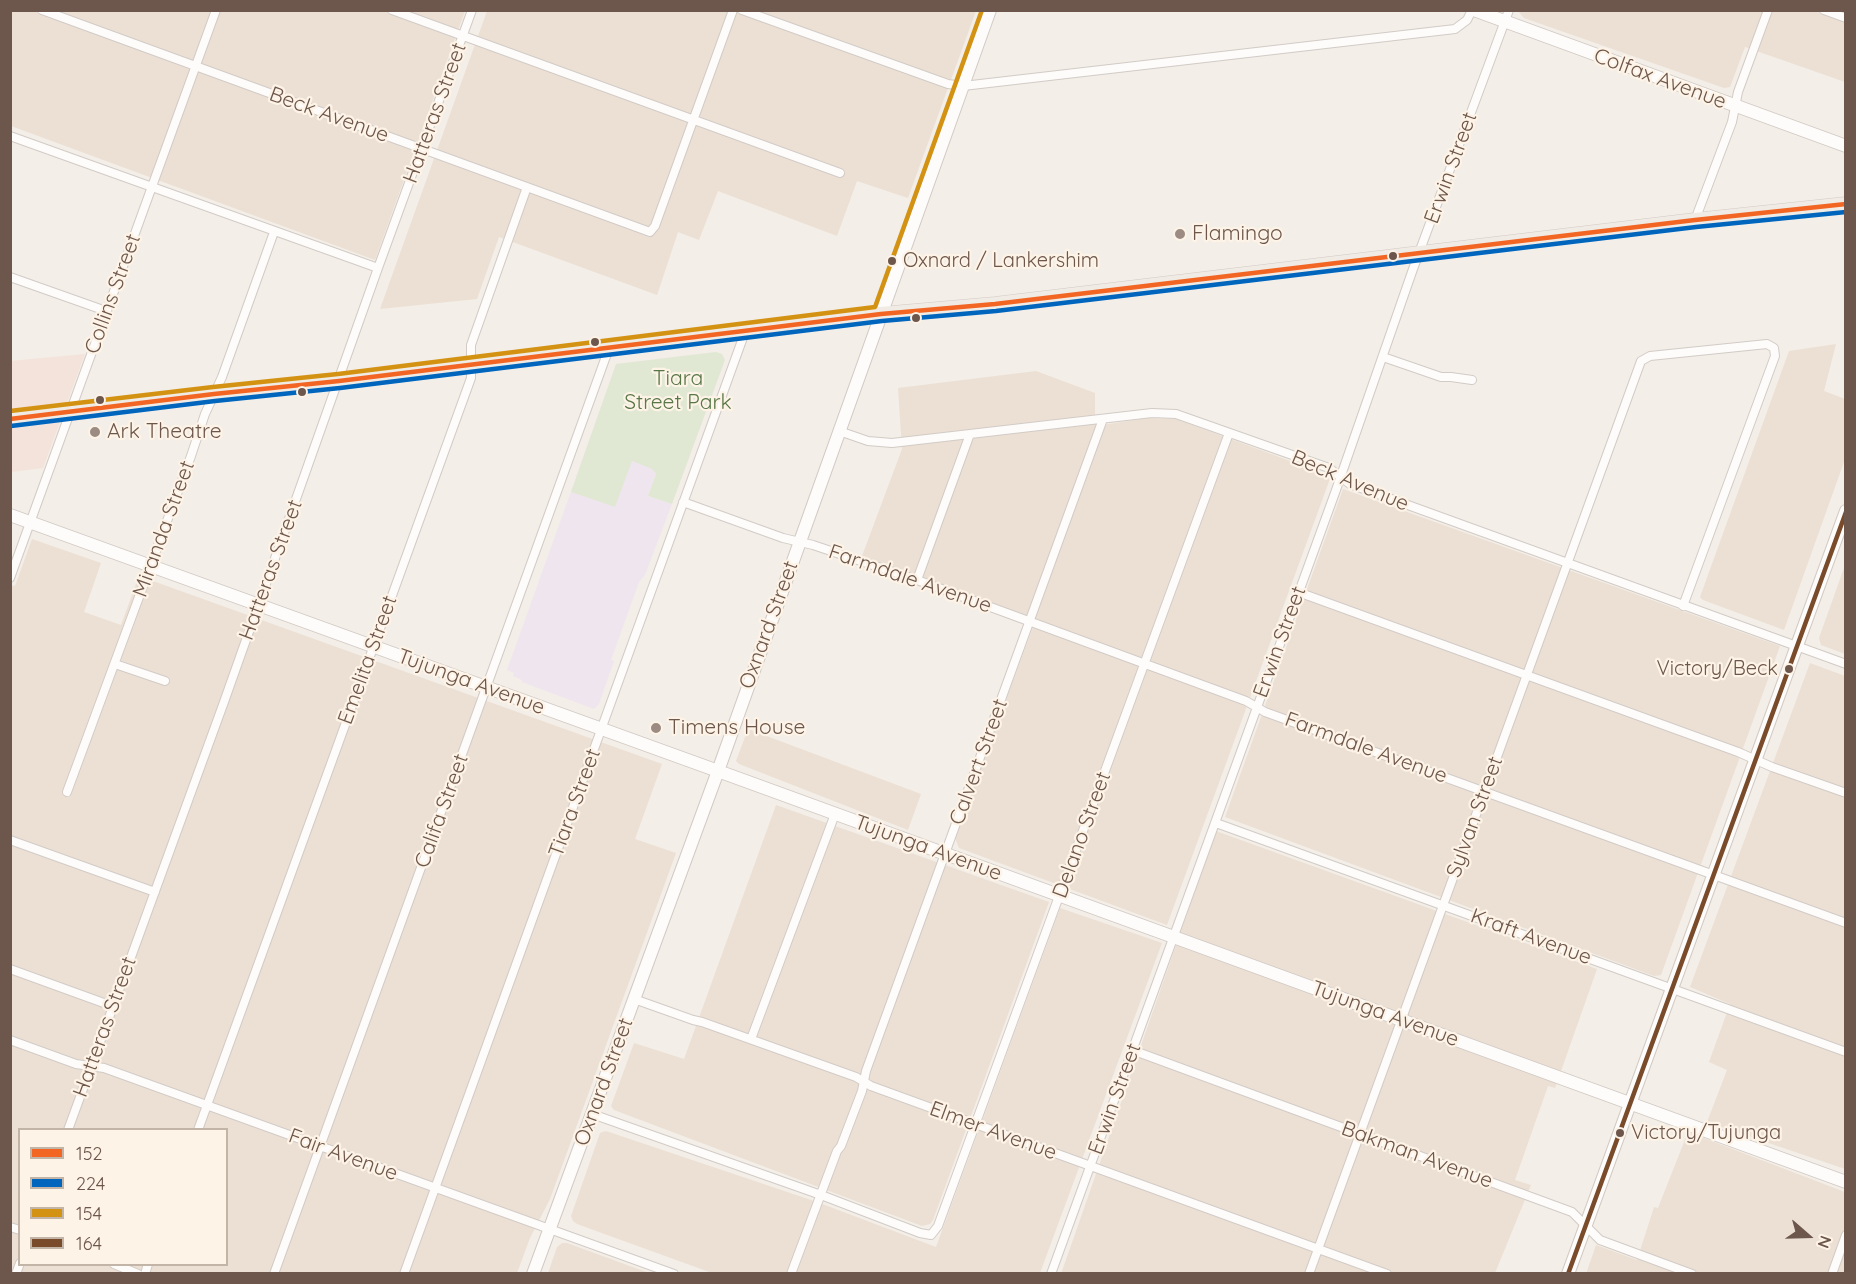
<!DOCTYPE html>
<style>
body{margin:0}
#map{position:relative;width:1856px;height:1284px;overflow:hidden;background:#f3eee7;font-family:Quicksand,sans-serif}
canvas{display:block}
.frame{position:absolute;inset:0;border:12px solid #6d564b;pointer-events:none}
.legend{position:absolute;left:18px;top:1128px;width:210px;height:138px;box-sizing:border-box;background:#fdf3e6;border:2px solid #c3b4a8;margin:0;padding:8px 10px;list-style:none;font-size:18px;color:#6d564b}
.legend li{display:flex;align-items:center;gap:12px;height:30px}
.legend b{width:30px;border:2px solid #c3b4a8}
.north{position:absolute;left:1778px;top:1206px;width:60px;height:60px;-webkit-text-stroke:4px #fdf3e6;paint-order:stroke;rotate:110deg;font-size:16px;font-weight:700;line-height:24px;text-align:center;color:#6d564b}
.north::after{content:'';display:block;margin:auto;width:21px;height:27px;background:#6d564b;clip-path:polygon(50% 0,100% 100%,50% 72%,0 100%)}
</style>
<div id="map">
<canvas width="1856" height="1284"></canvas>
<div class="frame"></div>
<ul class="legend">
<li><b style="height:8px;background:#f26522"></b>152</li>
<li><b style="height:8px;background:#0065bd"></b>224</li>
<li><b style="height:8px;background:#d49213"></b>154</li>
<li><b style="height:8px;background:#7a4b2a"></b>164</li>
</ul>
<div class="north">N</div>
</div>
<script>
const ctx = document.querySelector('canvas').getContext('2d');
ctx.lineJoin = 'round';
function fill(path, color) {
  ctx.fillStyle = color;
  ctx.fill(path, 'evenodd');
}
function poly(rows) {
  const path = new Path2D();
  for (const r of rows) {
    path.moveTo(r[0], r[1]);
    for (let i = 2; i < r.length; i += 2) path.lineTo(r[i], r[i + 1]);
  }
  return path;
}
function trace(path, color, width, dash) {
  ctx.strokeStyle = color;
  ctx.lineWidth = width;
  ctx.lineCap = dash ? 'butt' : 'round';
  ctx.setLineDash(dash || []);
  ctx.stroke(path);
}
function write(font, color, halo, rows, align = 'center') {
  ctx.font = font + ' Quicksand,sans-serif';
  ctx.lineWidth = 4.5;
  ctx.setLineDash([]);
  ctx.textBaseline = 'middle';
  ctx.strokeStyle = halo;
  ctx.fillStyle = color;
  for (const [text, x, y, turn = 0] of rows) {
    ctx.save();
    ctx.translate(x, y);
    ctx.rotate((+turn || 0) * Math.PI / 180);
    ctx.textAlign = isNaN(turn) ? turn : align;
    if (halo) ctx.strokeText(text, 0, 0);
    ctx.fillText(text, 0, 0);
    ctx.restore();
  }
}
const residential = poly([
 [10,11,465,11,375,260,11,126],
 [487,11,976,11,908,198,857,181,837,236,718,191,699,240,678,232,657,295,499,237,477,299,380,309],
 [1518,11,1845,11,1845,82,1745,47,1730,87,1724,88,1524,18],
 [1836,344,1824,391,1845,399,1845,459,1784,630,1703,600,1700,597,1789,351],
 [1036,371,1095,393,1095,426,1148,418,1176,419,1331,476,1167,925,959,848,955,838,1036,619,862,556,902,449,898,388],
 [1343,489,1780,646,1661,975,1654,976,1225,817],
 [32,539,101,563,84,612,121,625,139,576,662,764,635,839,676,853,550,1199,530,1238,517,1273,11,1274,10,585,15,586],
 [20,1130,226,1130,226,1264,20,1264],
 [1845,565,1845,654,1821,645,1819,638],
 [1810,663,1845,676,1845,1169,1707,1122,1727,1070,1709,1062,1730,1004,1690,987],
 [748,729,921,794,908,830,739,764,736,761],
 [776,805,1049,902,933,1220,930,1224,922,1226,614,1110,611,1106,634,1043,684,1059],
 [1216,831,1597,969,1555,1088,1548,1086,1515,1180,1531,1185,1495,1273,1061,1274],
 [1060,908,1162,943,1040,1273,712,1273,577,1224,573,1221,571,1216,600,1133,606,1131,817,1202,936,1247],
 [1688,1132,1845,1192,1845,1273,1586,1274,1596,1245,1637,1260,1654,1207,1658,1208],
 [562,1243,567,1243,649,1273,548,1273,557,1247]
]);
const commercial = poly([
 [85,354,43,468,11,472,10,361]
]);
const education = poly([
 [606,394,656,474,648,496,672,504,645,575,639,582,611,660,614,661,599,704,594,709,522,682,522,680,513,676,514,673,507,670]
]);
const green = poly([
 [716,352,722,354,725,360,672,504,648,496,656,474,652,469,632,461,615,507,571,492,616,364]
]);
const street = poly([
 [42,10,650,232,655,226,733,10],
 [392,10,840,173],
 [742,10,948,84,963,86,1455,29,1467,20,1472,10],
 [1824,10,1846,18],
 [10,136,378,268],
 [1695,220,1732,122,1738,92,1768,10],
 [10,277,106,311],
 [1383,357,1441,377,1451,377,1472,380],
 [839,431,868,441,892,443,1152,413,1176,414,1329,468,1350,484,1846,664],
 [683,502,783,538,813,545,917,580,1246,701,1265,712,1846,923],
 [10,578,216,10],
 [917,580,970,434],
 [1298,592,1738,752,1772,767,1846,793],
 [115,664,165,681],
 [67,792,191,456,205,414,222,377,274,232],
 [1216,823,1846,1052],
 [10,840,155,892],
 [10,969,112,1006],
 [634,999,693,1020,702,1022,856,1077,871,1086,1387,1274],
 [751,1039,835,814],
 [10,1040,76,1064,104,1068,674,1274],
 [1132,1050,1572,1212,1600,1240,1692,1274],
 [592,1114,821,1195,920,1233,931,1235,938,1226,1229,433],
 [68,1130,224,702,378,268,472,10],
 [198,1130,471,378,471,345,527,187],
 [10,1227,20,1230],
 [114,1264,138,1274],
 [16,1274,20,1263],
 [145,1274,148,1264],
 [274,1274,609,348],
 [404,1274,745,332],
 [791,1274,837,1151,841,1146,862,1091,866,1071,1103,419],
 [1051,1274,1336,490,1413,269,1509,10],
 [1309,1274,1641,361,1650,356,1767,344,1774,348,1775,356,1683,606],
 [1832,1274,1846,1235]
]);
const secondary = poly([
 [1474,10,1846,146],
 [10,515,718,771,1846,1182],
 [533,1274,718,771,990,10],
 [1568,1274,1846,511]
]);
const primary = poly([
 [10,419,214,394,339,381,881,314,995,304,1695,220,1846,204]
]);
const bus1 = poly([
 [10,419,214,394,339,381,881,314,995,304,1695,220,1846,204]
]);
const bus2 = poly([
 [11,426,215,401,340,388,882,321,996,311,1696,227,1846,212]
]);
const bus3 = poly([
 [10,411,213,387,338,374,875,307,982,10]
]);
const bus4 = poly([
 [1568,1274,1846,512]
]);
const markers = [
 [1180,234,6,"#9c8b82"],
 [1393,256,5,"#6d564b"],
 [892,261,5,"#6d564b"],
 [916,318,5,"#6d564b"],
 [595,342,5,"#6d564b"],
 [302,392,5,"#6d564b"],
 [100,400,5,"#6d564b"],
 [95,432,6,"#9c8b82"],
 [1789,669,5,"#6d564b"],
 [656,728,6,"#9c8b82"],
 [1620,1133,5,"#6d564b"]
];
const busNames = [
 ["Oxnard / Lankershim",903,261],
 ["Victory/Beck",1778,669,"right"],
 ["Victory/Tujunga",1631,1133]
];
const streetNames = [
 ["Colfax Avenue",1660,79,20],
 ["Hatteras Street",435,113,-70],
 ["Beck Avenue",329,115,20],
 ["Erwin Street",1451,168,-70],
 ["Collins Street",113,294,-70],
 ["Beck Avenue",1350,481,23],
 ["Miranda Street",164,529,-70],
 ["Hatteras Street",271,570,-70],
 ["Farmdale Avenue",910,579,19],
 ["Oxnard Street",769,625,-70],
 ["Erwin Street",1280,642,-70],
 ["Emelita Street",368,660,-70],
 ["Tujunga Avenue",471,682,20],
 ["Farmdale Avenue",1366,748,20],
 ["Calvert Street",979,762,-70],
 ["Tiara Street",575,803,-70],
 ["Califa Street",442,811,-70],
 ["Sylvan Street",1475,817,-70],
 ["Delano Street",1082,835,-70],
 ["Tujunga Avenue",928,848,20],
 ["Kraft Avenue",1531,937,20],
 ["Tujunga Avenue",1385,1014,20],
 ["Hatteras Street",105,1027,-70],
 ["Oxnard Street",604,1082,-70],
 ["Erwin Street",1115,1099,-70],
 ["Elmer Avenue",993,1131,20],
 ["Fair Avenue",343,1155,20],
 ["Bakman Avenue",1417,1155,20]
];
const poiNames = [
 ["Flamingo",1192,234],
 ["Ark Theatre",107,432],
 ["Timens House",668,728]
];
const parkNames = [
 ["Tiara",678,379],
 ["Street Park",678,403]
];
fill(residential, '#ece0d4');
fill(commercial, '#f3e3db');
fill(education, '#efe5ef');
fill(green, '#e0e8d3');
trace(street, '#d2cbc6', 10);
trace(secondary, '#d2cac4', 14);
trace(primary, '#d3cac5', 15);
trace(street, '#fdfcfb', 8);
trace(secondary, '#fdfcfb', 12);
trace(primary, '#f0ebe4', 14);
trace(bus1, '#f26522', 4.5);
trace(bus2, '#0065bd', 4.5);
trace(bus3, '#d49213', 4.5);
trace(bus4, '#7a4b2a', 4.5);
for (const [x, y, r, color] of markers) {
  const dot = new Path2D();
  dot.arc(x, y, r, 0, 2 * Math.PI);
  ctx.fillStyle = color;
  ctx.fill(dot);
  trace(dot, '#fdf3e6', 2);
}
write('20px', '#6d564b', '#fdf3e6', busNames, 'left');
write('21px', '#6d564b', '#fdf3e6', streetNames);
write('21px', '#6d564b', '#fdf3e6', poiNames, 'left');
write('21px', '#577747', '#fdf3e6', parkNames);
</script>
